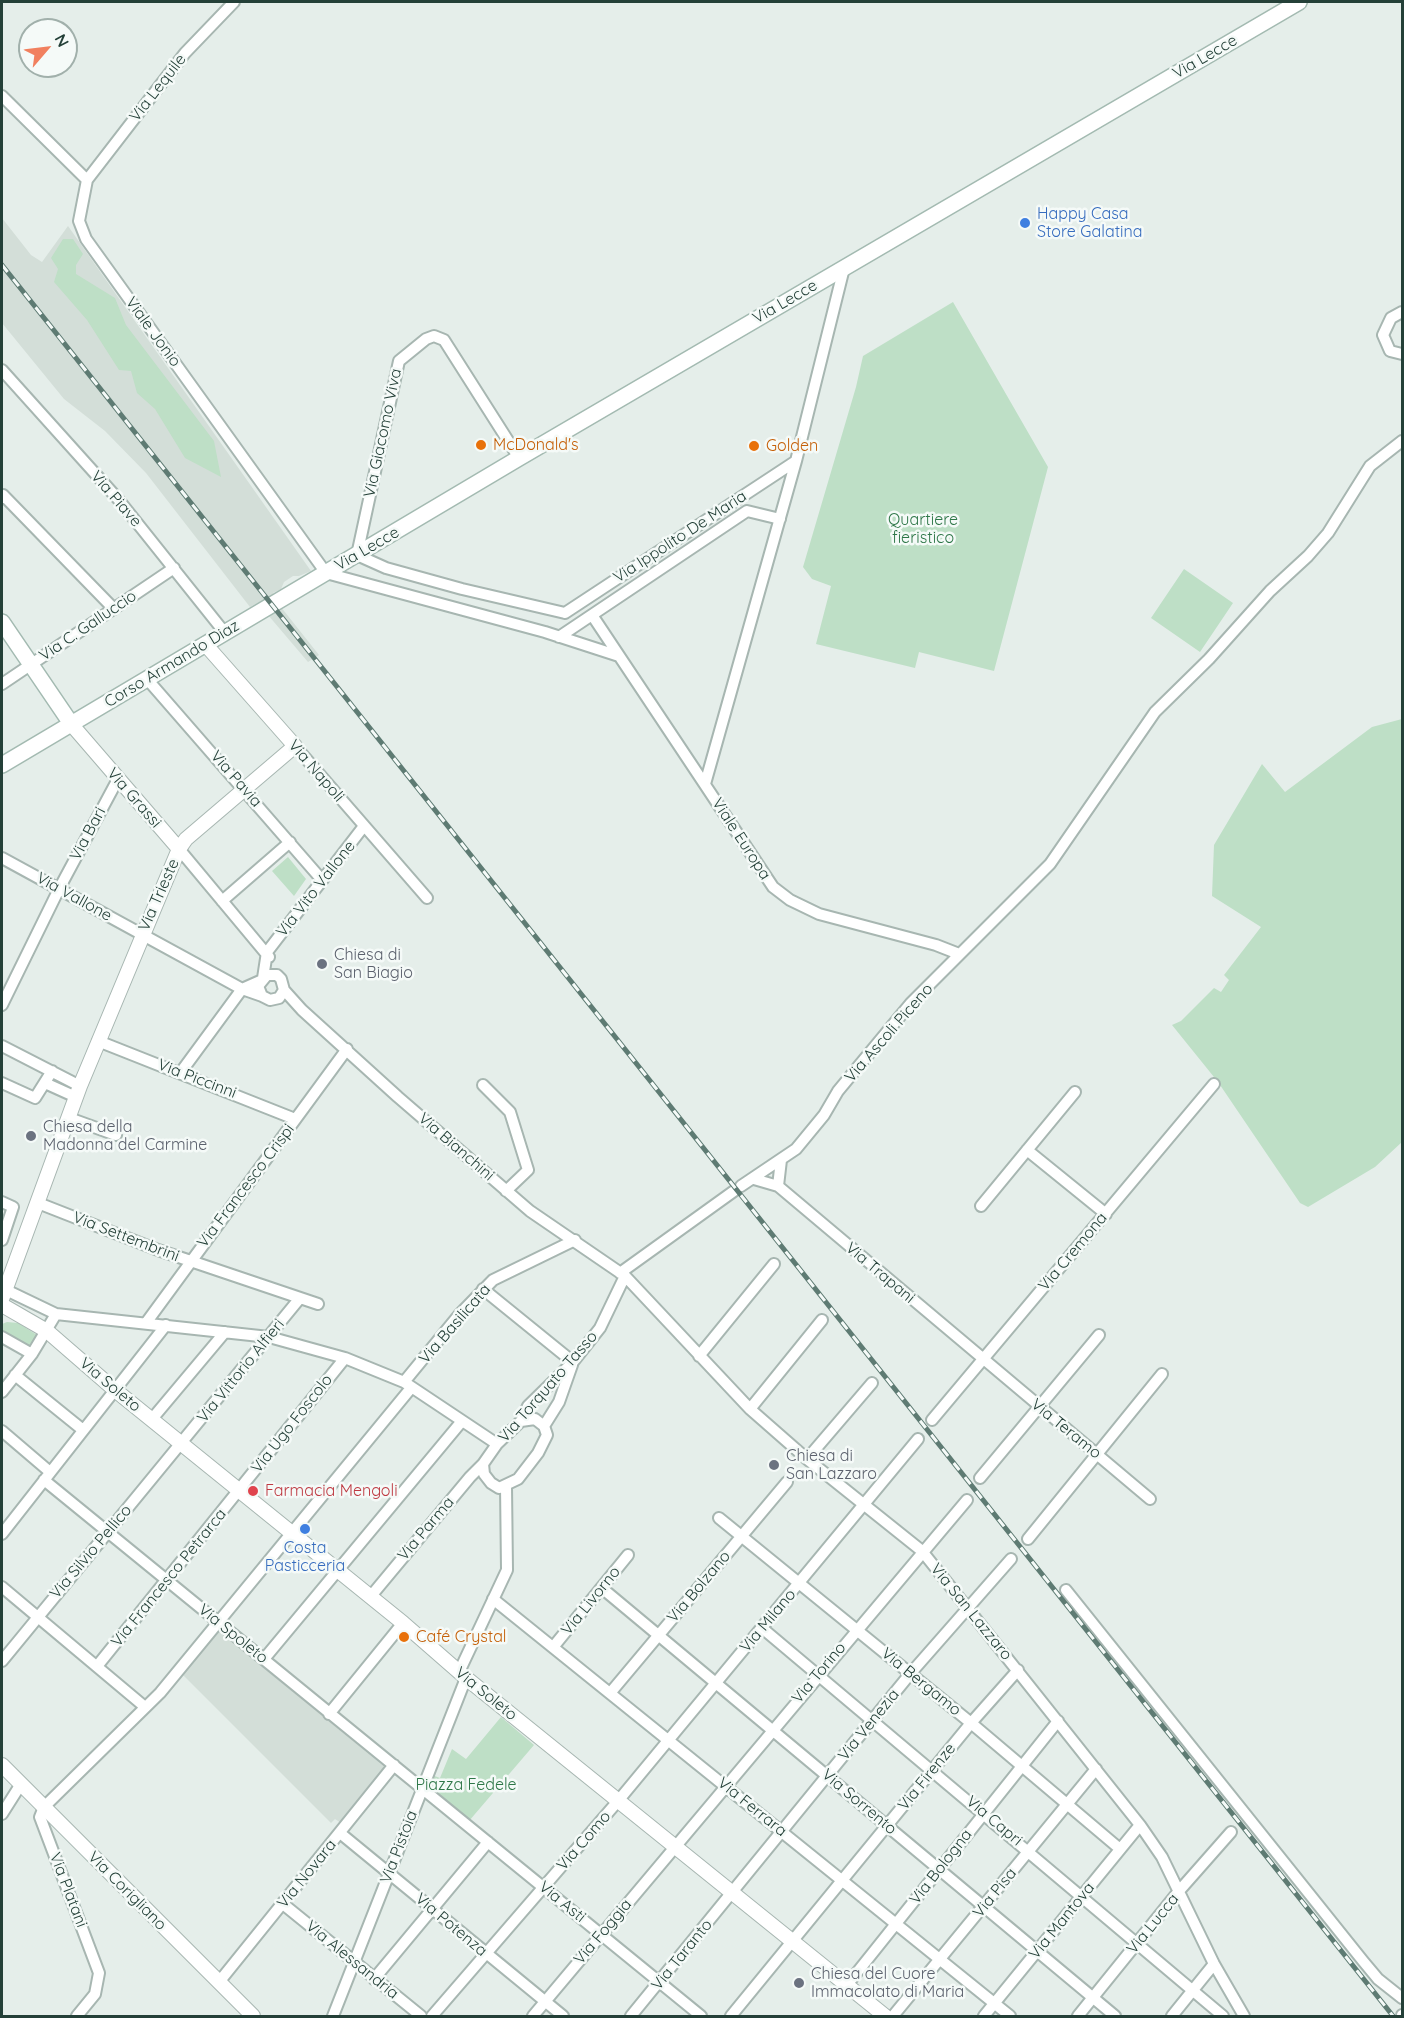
<!DOCTYPE html>
<meta charset="utf-8">
<style>
body{margin:0}
#map{position:relative;width:1404px;height:2018px;overflow:hidden;background:#e5eeea;font-family:Quicksand,sans-serif}
canvas{display:block}
.frame{position:absolute;inset:0;border:3px solid #244038;pointer-events:none}
.north{position:absolute;left:18px;top:18px;width:60px;height:60px;box-sizing:border-box;background:#f5faf8;border:2px solid #a1b0ab;border-radius:50%;rotate:62deg;font-size:16px;font-weight:700;line-height:24px;text-align:center;color:#244038}
.north::after{content:'';display:block;margin:auto;width:21px;height:27px;background:#f1805f;clip-path:polygon(50% 0,100% 100%,50% 72%,0 100%)}
</style>
<div id="map">
<canvas width="1404" height="2018"></canvas>
<div class="frame"></div>
<div class="north">N</div>
</div>
<script>
const ctx = document.querySelector('canvas').getContext('2d');
ctx.lineJoin = 'round';
function fill(path, color) {
  ctx.fillStyle = color;
  ctx.fill(path, 'evenodd');
}
function poly(rows) {
  const path = new Path2D();
  for (const r of rows) {
    path.moveTo(r[0], r[1]);
    for (let i = 2; i < r.length; i += 2) path.lineTo(r[i], r[i + 1]);
  }
  return path;
}
function trace(path, color, width, dash) {
  ctx.strokeStyle = color;
  ctx.lineWidth = width;
  ctx.lineCap = dash ? 'butt' : 'round';
  ctx.setLineDash(dash || []);
  ctx.stroke(path);
}
function write(font, color, halo, rows, align = 'center') {
  ctx.font = font + ' Quicksand,sans-serif';
  ctx.lineWidth = 5;
  ctx.setLineDash([]);
  ctx.textBaseline = 'middle';
  ctx.strokeStyle = halo;
  ctx.fillStyle = color;
  for (const [text, x, y, turn = 0] of rows) {
    ctx.save();
    ctx.translate(x, y);
    ctx.rotate((+turn || 0) * Math.PI / 180);
    ctx.textAlign = isNaN(turn) ? turn : align;
    if (halo) ctx.strokeText(text, 0, 0);
    ctx.fillText(text, 0, 0);
    ctx.restore();
  }
}
const built = poly([
 [2,218,31,255,42,262,68,226,311,571,299,576,293,576,284,582,281,589,273,593,273,597,319,655,308,662,268,615,270,612,261,601,250,607,146,473,105,431,64,399,2,323],
 [218,1630,387,1769,341,1823,335,1819,331,1823,181,1673]
]);
const green = poly([
 [63,239,73,239,83,254,76,265,76,274,115,298,126,325,214,441,221,477,185,458,155,409,137,393,131,371,119,370,87,320,54,282,58,269,51,258],
 [953,302,1048,467,994,671,919,652,915,668,816,644,831,586,812,579,803,567,856,387,863,356],
 [1184,569,1233,603,1200,652,1151,618],
 [1402,719,1402,1142,1375,1167,1308,1207,1300,1203,1218,1082,1172,1025,1181,1021,1214,988,1221,992,1229,980,1224,975,1261,927,1212,896,1214,845,1262,764,1285,792,1372,727],
 [288,857,306,879,294,896,272,871],
 [7,1322,18,1323,37,1335,29,1346,2,1331,2,1324],
 [501,1717,534,1745,469,1821,427,1787,432,1775,440,1778,452,1749,466,1759]
]);
const minor = poly([
 [234,2,185,53,87,180,79,221,86,239,326,573,545,632,619,656],
 [2,96,87,180],
 [1402,312,1391,318,1383,335,1390,351,1402,354],
 [2,370,118,499,225,633],
 [519,458,444,340,434,336,426,339,399,361,357,555,386,568,462,589,565,613],
 [2,498,3,495,114,609],
 [565,613,796,461],
 [592,615,773,887,790,900,819,914,936,945,959,954],
 [559,637,747,511,780,519],
 [147,679,322,880],
 [2,684,174,568],
 [295,746,427,898],
 [705,784,796,461,844,268],
 [179,849,269,957],
 [2,858,242,989,262,996],
 [222,901,290,842],
 [263,978,267,952,364,826],
 [284,990,279,998,270,1000,262,996,258,986,267,975,277,975,281,979,284,990,302,1010,398,1097,530,1211,625,1276,750,1409,807,1459,922,1551,1140,1825,1162,1857,1214,1964,1244,2016],
 [2,1005,59,889,118,779],
 [98,1041,295,1119],
 [2,1046,80,1086],
 [181,1072,242,989,260,981],
 [2,1083,35,1098,52,1071],
 [45,1083,76,1097],
 [483,1085,510,1112,528,1170,506,1191],
 [69,1118,116,1135],
 [1027,1150,1106,1214],
 [754,1179,778,1186,1150,1499],
 [741,1186,796,1149,824,1115,838,1091,911,1003,1050,864,1155,712,1209,659,1270,591,1308,556,1328,533,1370,466,1402,441],
 [778,1186,781,1160],
 [2,1202,13,1207,2,1240],
 [38,1203,158,1250,318,1304],
 [981,1206,1075,1092],
 [620,1273,734,1191],
 [483,1289,573,1362],
 [6,1290,56,1314,269,1337,345,1358,404,1382,497,1444],
 [146,1323,347,1049],
 [2,1337,32,1354],
 [699,1356,774,1264],
 [15,1375,83,1430],
 [404,1382,459,1315,493,1280,575,1240],
 [2,1392,32,1354,56,1314],
 [750,1409,822,1320],
 [152,1419,225,1332],
 [932,1420,1214,1084],
 [544,1426,559,1402,572,1365],
 [2,1431,50,1472],
 [807,1459,872,1383],
 [483,1464,484,1474,491,1483,499,1488,518,1479,538,1453,547,1435,544,1426,535,1419,521,1421],
 [980,1478,1099,1335],
 [44,1480,701,2016],
 [719,1518,971,1723,1120,1849],
 [2,1534,166,1325],
 [1028,1539,1162,1374],
 [2,1587,145,1707],
 [603,1589,1115,2016],
 [1066,1590,1363,1961,1378,1979,1402,1998],
 [371,1596,470,1477,483,1464,497,1444,521,1421,528,1406,573,1362,600,1328,625,1276],
 [493,1599,1010,2016],
 [762,1628,1223,2016],
 [554,1646,628,1555],
 [264,1659,462,1421],
 [2,1661,300,1298],
 [98,1665,345,1358],
 [459,1672,507,1570,506,1486],
 [611,1692,787,1482],
 [329,1714,403,1623],
 [2,1814,21,1784],
 [340,1833,563,2016],
 [283,1904,421,2016],
 [374,1979,488,1842],
 [219,1982,394,1765],
 [847,1985,1058,1721],
 [77,2016,95,1994,99,1973,40,1817,44,1807,160,1693,411,1388],
 [333,2016,466,1678],
 [432,2016,618,1801,918,1439],
 [533,2016,967,1500],
 [631,2016,910,1674,1011,1559],
 [731,2016,971,1723,1018,1670],
 [893,2016,1096,1769],
 [984,2016,1140,1825],
 [1078,2016,1179,1891,1231,1832],
 [1172,2016,1214,1964],
 [1402,2016,1402,2015]
]);
const tertiary = poly([
 [72,725,179,849],
 [2,1299,80,1086,179,849,186,839,295,746,205,644],
 [2,1305,47,1331,115,1390,403,1623,466,1678,885,2016],
 [2,1765,253,2016]
]);
const secondary = poly([
 [2,622,72,725],
 [2,765,519,458,1299,2]
]);
const rail = poly([
 [2,265,1393,2016]
]);
const markers = [
 [1025,223,6,"#3f7fe0"],
 [481,445,6,"#e8710a"],
 [754,446,6,"#e8710a"],
 [322,964,6,"#6b7280"],
 [31,1136,6,"#6b7280"],
 [774,1465,6,"#6b7280"],
 [253,1491,6,"#e0444e"],
 [305,1529,6,"#3f7fe0"],
 [404,1637,6,"#e8710a"],
 [799,1983,6,"#6b7280"]
];
const streetNames = [
 ["Via Lecce",1205,57,-30],
 ["Via Lequile",158,88,-52],
 ["Via Lecce",785,302,-30],
 ["Viale Jonio",153,332,54],
 ["Via Giacomo Viva",383,433,-78],
 ["Via Piave",116,499,49],
 ["Via Ippolito De Maria",680,537,-33],
 ["Via Lecce",367,549,-30],
 ["Via C. Galluccio",88,626,-34],
 ["Corso Armando Diaz",172,664,-31],
 ["Via Napoli",316,771,49],
 ["Via Pavia",236,779,49],
 ["Via Grassi",134,798,49],
 ["Via Bari",88,834,-62],
 ["Viale Europa",741,839,57],
 ["Via Vito Vallone",316,889,-52],
 ["Via Trieste",159,895,-66],
 ["Via Vallone",74,897,29],
 ["Via Ascoli Piceno",889,1033,-49],
 ["Via Piccinni",197,1079,21],
 ["Via Bianchini",456,1147,41],
 ["Via Francesco Crispi",246,1186,-53],
 ["Via Settembrini",126,1237,21],
 ["Via Cremona",1073,1252,-50],
 ["Via Trapani",880,1273,40],
 ["Via Basilicata",455,1324,-49],
 ["Via Vittorio Alfieri",241,1371,-51],
 ["Via Soleto",110,1385,40],
 ["Via Torquato Tasso",548,1387,-49],
 ["Via Ugo Foscolo",292,1424,-52],
 ["Via Teramo",1066,1429,39],
 ["Via Parma",426,1529,-50],
 ["Via Silvio Pellico",91,1552,-50],
 ["Via Francesco Petrarca",169,1578,-51],
 ["Via Bolzano",699,1587,-50],
 ["Via Livorno",591,1601,-51],
 ["Via San Lazzaro",971,1612,51],
 ["Via Milano",768,1621,-50],
 ["Via Spoleto",233,1634,39],
 ["Via Torino",819,1673,-50],
 ["Via Bergamo",921,1682,39],
 ["Via Soleto",486,1694,39],
 ["Via Venezia",869,1725,-51],
 ["Via Firenze",927,1777,-51],
 ["Via Sorrento",859,1802,40],
 ["Via Ferrara",752,1807,39],
 ["Via Capri",994,1821,40],
 ["Via Como",584,1841,-49],
 ["Via Pistoia",399,1847,-69],
 ["Via Bologna",941,1867,-52],
 ["Via Novara",307,1874,-51],
 ["Via Platani",68,1890,69],
 ["Via Corigliano",127,1891,45],
 ["Via Pisa",995,1893,-51],
 ["Via Asti",562,1902,39],
 ["Via Mantova",1062,1921,-51],
 ["Via Lucca",1153,1924,-51],
 ["Via Potenza",451,1925,40],
 ["Via Foggia",603,1932,-50],
 ["Via Taranto",682,1955,-51],
 ["Via Alessandria",352,1960,39]
];
const shopNames = [
 ["Happy Casa",1037,214],
 ["Store Galatina",1037,232],
 ["Costa",305,1548,"center"],
 ["Pasticceria",305,1566,"center"]
];
const foodNames = [
 ["McDonald's",493,445],
 ["Golden",766,446],
 ["Café Crystal",416,1637]
];
const parkNames = [
 ["Quartiere",923,520],
 ["fieristico",923,538],
 ["Piazza Fedele",466,1785]
];
const worshipNames = [
 ["Chiesa di",334,955],
 ["San Biagio",334,973],
 ["Chiesa della",43,1127],
 ["Madonna del Carmine",43,1145],
 ["Chiesa di",786,1456],
 ["San Lazzaro",786,1474],
 ["Chiesa del Cuore",811,1974],
 ["Immacolato di Maria",811,1992]
];
const healthNames = [
 ["Farmacia Mengoli",265,1491]
];
fill(built, '#d3ded8');
fill(green, '#bedfc6');
trace(minor, '#a7b6b1', 14);
trace(tertiary, '#a7b6b1', 16);
trace(secondary, '#a3bab1', 18);
trace(minor, '#fff', 10);
trace(tertiary, '#fff', 14);
trace(secondary, '#fff', 15);
trace(rail, '#5e7b73', 5);
trace(rail, '#f5faf8', 3, [9]);
for (const [x, y, r, color] of markers) {
  const dot = new Path2D();
  dot.arc(x, y, r, 0, 2 * Math.PI);
  ctx.fillStyle = color;
  ctx.fill(dot);
  trace(dot, '#f5faf8', 2);
}
write('16px', '#244038', '#f5faf8', streetNames);
write('16px', '#366cbe', '#f5faf8', shopNames, 'left');
write('16px', '#c56008', '#f5faf8', foodNames, 'left');
write('16px', '#2e7748', '#f5faf8', parkNames);
write('16px', '#5b616d', '#f5faf8', worshipNames, 'left');
write('16px', '#be3a42', '#f5faf8', healthNames, 'left');
</script>
